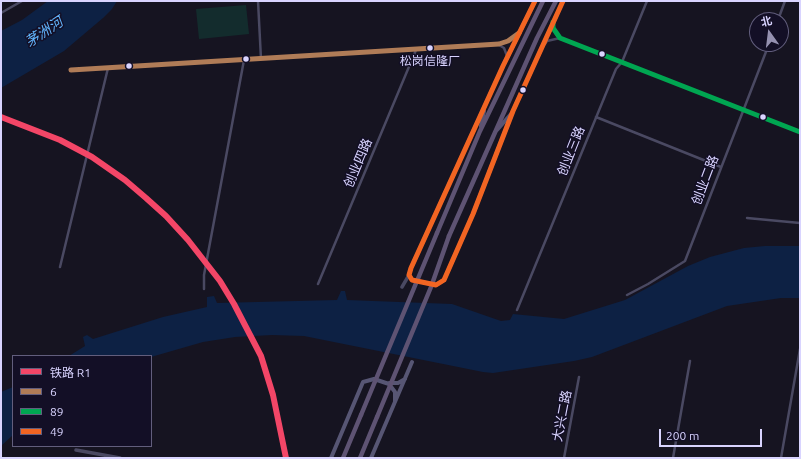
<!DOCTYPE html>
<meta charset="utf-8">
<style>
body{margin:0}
#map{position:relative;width:801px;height:459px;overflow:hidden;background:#161421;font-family:Ubuntu,"Noto Sans SC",sans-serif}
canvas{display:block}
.frame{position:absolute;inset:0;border:2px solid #d9d4ff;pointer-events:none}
.legend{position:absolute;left:12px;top:355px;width:140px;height:92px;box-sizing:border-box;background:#130f26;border:1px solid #625e7d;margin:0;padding:5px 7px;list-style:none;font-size:12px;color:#d9d4ff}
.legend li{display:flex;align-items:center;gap:8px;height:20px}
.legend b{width:20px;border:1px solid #625e7d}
.north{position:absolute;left:749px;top:12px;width:40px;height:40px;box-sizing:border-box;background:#130f26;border:1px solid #625e7d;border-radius:50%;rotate:346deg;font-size:11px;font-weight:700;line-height:16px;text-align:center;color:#d9d4ff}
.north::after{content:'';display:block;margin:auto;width:14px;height:18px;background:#9591b1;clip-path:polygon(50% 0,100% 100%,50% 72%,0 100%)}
.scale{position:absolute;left:659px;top:429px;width:103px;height:18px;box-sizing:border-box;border:2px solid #d9d4ff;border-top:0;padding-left:5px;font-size:12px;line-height:14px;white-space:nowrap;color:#d9d4ff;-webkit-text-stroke:3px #130f26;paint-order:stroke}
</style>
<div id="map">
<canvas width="801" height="459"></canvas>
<div class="frame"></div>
<ul class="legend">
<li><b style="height:5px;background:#f34667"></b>铁路 R1</li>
<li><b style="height:5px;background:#b07c57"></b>6</li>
<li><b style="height:5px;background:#00a651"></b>89</li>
<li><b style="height:5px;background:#f26522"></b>49</li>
</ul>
<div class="north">北</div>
<div class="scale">200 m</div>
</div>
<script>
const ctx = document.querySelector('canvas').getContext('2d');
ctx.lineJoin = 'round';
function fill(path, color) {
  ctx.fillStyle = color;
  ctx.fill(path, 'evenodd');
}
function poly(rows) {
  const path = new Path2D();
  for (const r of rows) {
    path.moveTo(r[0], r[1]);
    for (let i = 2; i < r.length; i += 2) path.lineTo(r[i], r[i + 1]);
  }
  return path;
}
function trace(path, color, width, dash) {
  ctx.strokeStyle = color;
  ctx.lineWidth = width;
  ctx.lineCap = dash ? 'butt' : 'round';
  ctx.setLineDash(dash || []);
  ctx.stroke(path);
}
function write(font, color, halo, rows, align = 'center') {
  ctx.font = font + ' Ubuntu,"Noto Sans SC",sans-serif';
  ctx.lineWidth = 3;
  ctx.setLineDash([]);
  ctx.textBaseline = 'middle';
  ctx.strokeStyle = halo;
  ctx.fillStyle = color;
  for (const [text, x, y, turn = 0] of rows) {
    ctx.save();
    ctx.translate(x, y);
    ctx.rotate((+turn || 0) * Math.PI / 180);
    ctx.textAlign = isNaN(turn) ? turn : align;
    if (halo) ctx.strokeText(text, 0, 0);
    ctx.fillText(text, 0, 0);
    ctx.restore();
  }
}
const green = poly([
 [246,5,249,34,199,39,196,9]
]);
const water = poly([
 [48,1,117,1,112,9,103,18,64,51,1,88,1,31,22,20],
 [765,246,800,246,800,298,781,298,727,306,592,357,574,361,493,373,483,372,304,336,272,335,235,337,203,342,151,357,69,356,85,346,83,337,87,335,93,339,163,317,207,307,207,297,214,296,217,303,337,300,341,291,345,291,347,300,452,304,501,321,510,320,513,314,564,319,625,300,688,266,710,257,744,248],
 [13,387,13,435,1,446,1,392]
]);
const minor = poly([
 [258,1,261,59],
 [1,13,22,1],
 [778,20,785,1],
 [553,26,556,34,560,38,800,132],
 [545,44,547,41,560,38],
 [499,45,504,48,507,56],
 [71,70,499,44,508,41,517,34],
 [596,117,721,167],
 [747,218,800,223],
 [60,267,108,68],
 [318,284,416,50],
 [204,289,204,275,244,60],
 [627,295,648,284,685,261,769,44],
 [517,310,616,69,622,62,647,1],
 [564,458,579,377],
 [673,458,690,361],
 [781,458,800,349]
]);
const tertiary = poly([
 [402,287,409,275],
 [76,450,120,458]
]);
const secondary = poly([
 [535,1,503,66,411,268,409,275,412,280,436,285,444,280,473,214,513,111,563,1],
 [481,126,484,111],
 [497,130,511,114],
 [389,383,398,383,405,379],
 [331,458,363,382,374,379,389,384,395,392,395,402],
 [371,458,412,362]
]);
const primary = poly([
 [437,233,480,131,543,1],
 [449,236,537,38,556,1],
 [343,458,361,415],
 [360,458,377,417]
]);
const primaryBridge = poly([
 [361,415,437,233],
 [377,417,431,287,449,236]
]);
const bus1 = poly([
 [71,70,499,44,508,41,519,33]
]);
const bus2 = poly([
 [553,22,553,28,560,38,800,132]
]);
const bus3 = poly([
 [535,1,503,66,411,268,409,275,412,280,436,285,444,280,473,214,513,111,563,1]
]);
const rail1 = poly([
 [1,117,60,140,92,157,125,180,146,198,166,216,188,240,220,281,234,304,261,356,273,395,286,458]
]);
const markers = [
 [430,48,3.5,"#d9d4ff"],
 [602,54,3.5,"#d9d4ff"],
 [246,59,3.5,"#d9d4ff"],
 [129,66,3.5,"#d9d4ff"],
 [523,90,3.5,"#d9d4ff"],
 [763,117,3.5,"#d9d4ff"]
];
const busNames = [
 ["松岗信隆厂",430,61]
];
const streetNames = [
 ["创业三路",571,151,-68],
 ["创业四路",358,163,-67],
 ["创业二路",705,180,-69],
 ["大兴二路",562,416,-79]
];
const waterNames = [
 ["茅洲河",44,32,-34]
];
fill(green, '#132c2d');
fill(water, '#0d2144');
trace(minor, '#4a4962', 2.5);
trace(tertiary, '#4a4962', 3.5);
trace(secondary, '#575674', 4);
trace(primary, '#5e5373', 4.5);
trace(primaryBridge, '#5e5373', 4.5);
trace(bus1, '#b07c57', 5);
trace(bus2, '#00a651', 5);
trace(bus3, '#f26522', 5);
trace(rail1, '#f34667', 6);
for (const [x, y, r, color] of markers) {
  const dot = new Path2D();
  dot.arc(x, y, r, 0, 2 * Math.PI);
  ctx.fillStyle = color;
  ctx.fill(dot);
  trace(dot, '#130f26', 1.5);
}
write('12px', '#d9d4ff', '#130f26', busNames);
write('13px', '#d9d4ff', '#130f26', streetNames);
write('italic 14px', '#62b6ff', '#130f26', waterNames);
</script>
